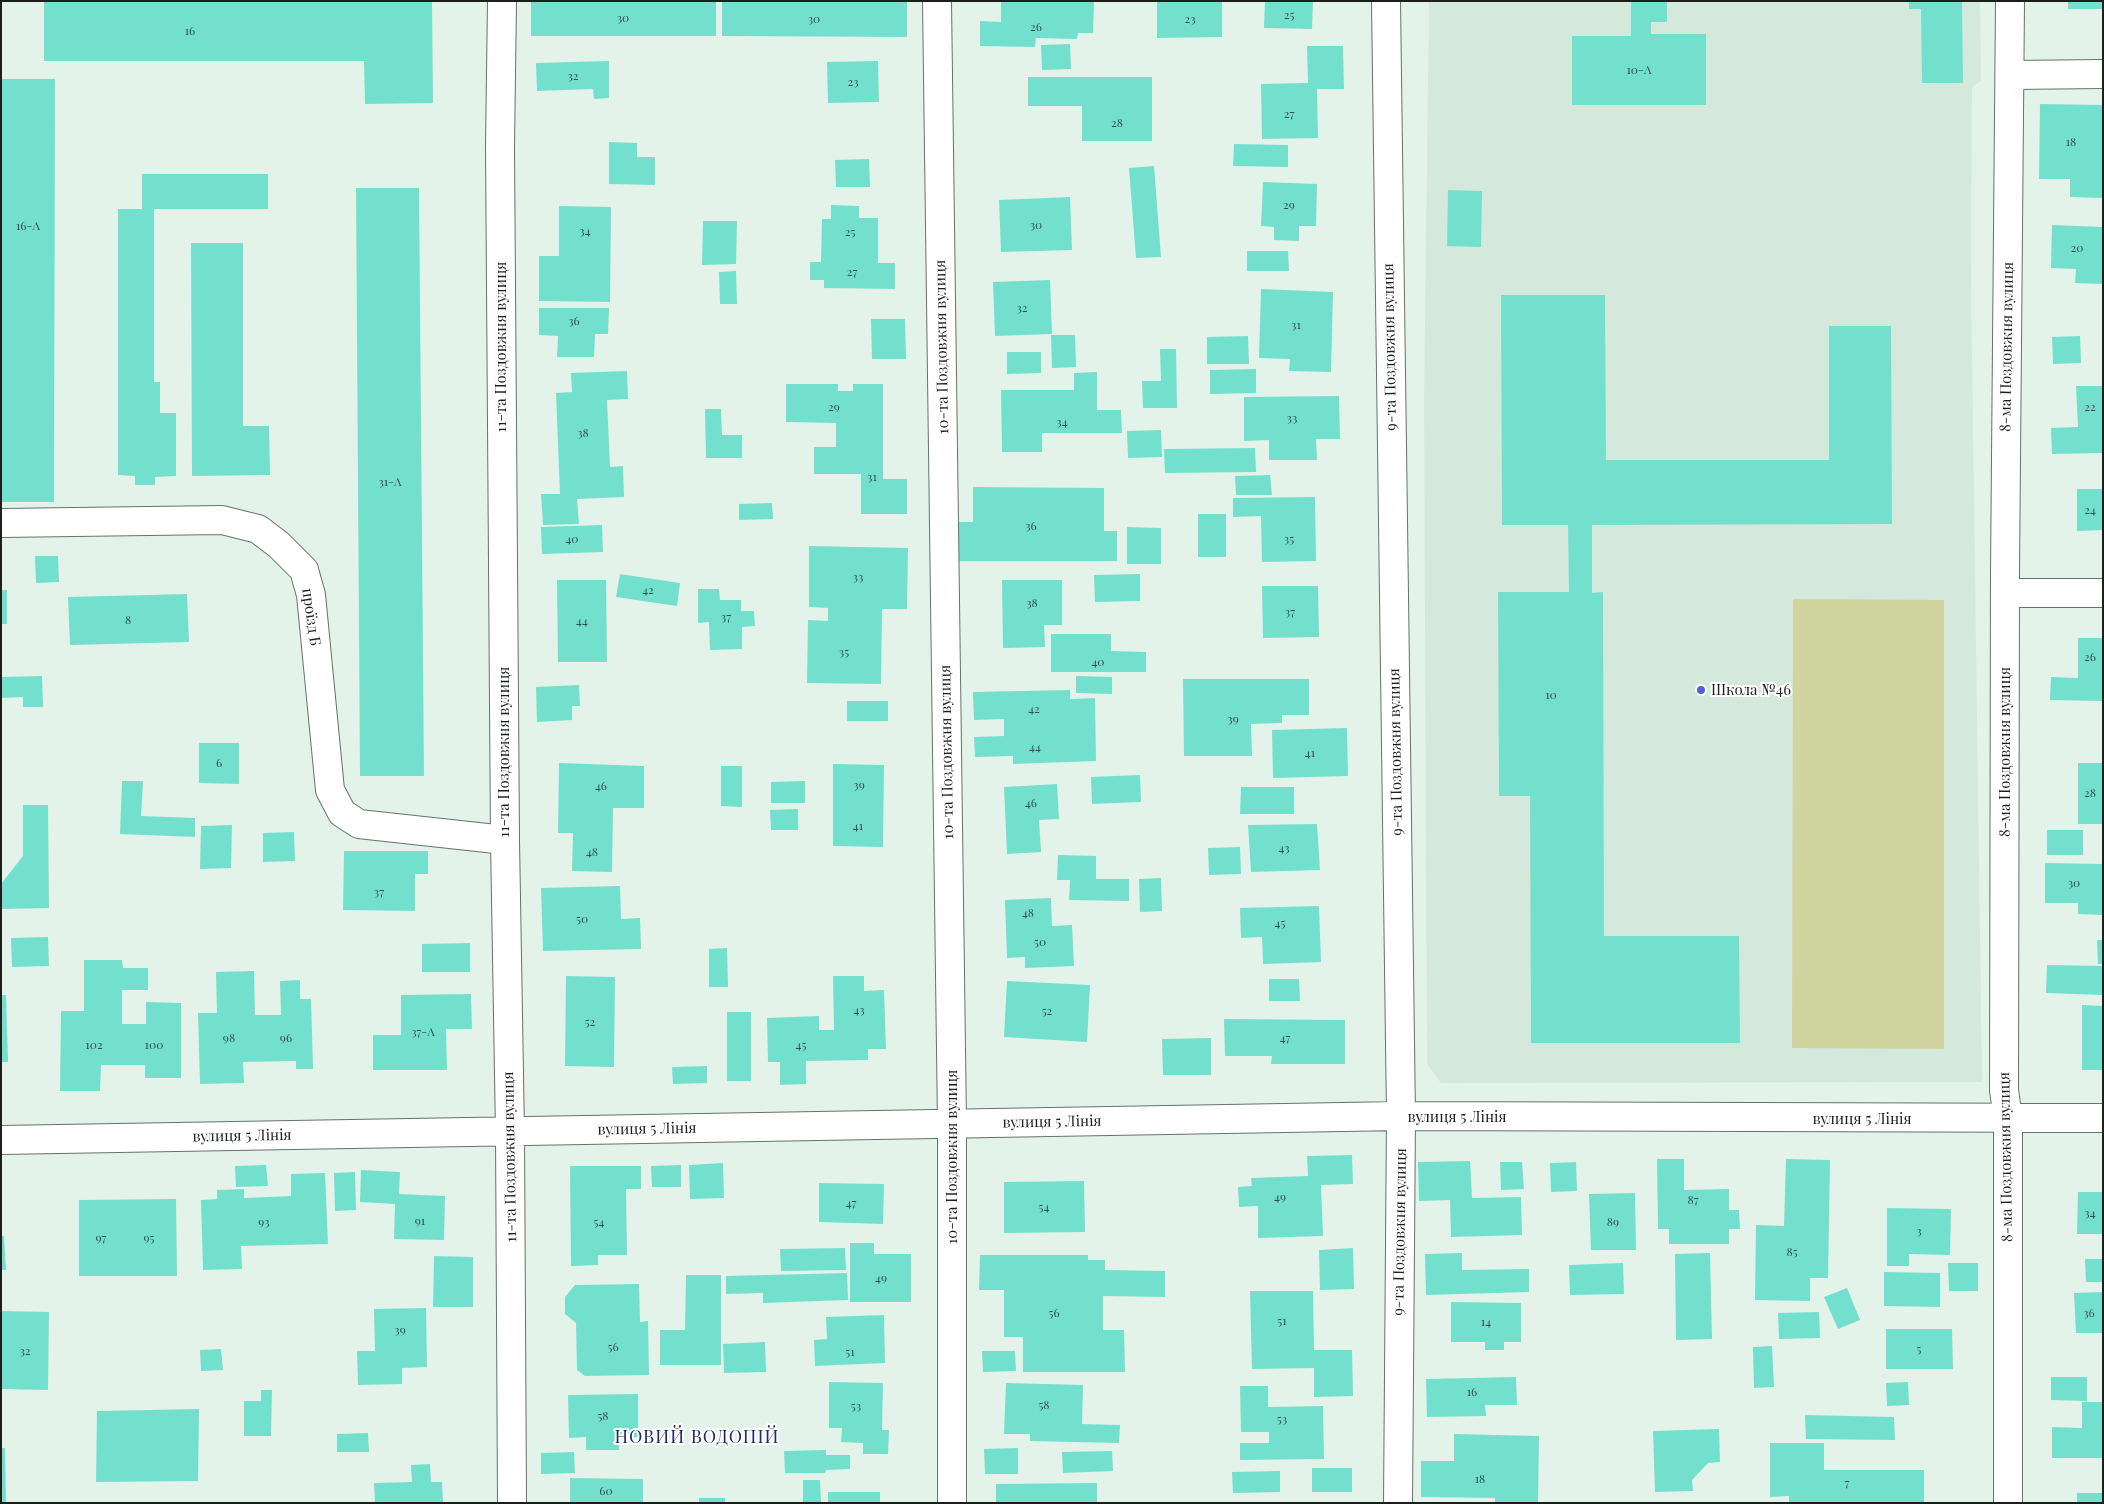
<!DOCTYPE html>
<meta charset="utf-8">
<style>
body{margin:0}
#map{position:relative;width:2104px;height:1504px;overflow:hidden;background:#e4f3ea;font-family:"Playfair Display",serif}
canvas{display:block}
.frame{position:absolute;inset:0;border:2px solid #1b201d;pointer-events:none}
</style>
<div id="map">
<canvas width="2104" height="1504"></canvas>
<div class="frame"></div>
</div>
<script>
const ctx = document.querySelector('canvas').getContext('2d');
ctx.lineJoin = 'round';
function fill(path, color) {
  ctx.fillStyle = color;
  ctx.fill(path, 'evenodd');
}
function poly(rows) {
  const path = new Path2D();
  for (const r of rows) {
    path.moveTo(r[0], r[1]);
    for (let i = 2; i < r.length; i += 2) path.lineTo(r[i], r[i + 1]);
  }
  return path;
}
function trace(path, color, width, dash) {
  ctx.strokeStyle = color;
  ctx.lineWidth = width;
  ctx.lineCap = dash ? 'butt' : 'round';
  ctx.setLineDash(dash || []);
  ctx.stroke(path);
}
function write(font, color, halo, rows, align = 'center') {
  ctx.font = font + ' "Playfair Display",serif';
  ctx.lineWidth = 4;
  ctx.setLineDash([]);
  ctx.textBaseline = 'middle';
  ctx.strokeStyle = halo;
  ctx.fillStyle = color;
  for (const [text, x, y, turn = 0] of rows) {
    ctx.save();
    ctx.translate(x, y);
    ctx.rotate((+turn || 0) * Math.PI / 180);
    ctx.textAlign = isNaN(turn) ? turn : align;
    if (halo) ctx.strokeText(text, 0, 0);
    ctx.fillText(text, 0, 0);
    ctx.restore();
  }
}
const built = poly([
 [1429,1,1980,1,1981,81,1972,87,1971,283,1982,1082,1441,1083,1427,1064,1424,402]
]);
const green = poly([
 [1793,599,1944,600,1944,1049,1792,1048]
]);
const building = poly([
 [44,1,432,1,433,103,365,104,364,61,44,61],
 [531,1,716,1,716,36,531,36],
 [722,1,907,1,907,37,722,36],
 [1001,1,1094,1,1093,33,1078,33,1077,39,1036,38,1035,47,980,46,980,21,1001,22],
 [1157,1,1222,1,1222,37,1157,38],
 [1265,1,1313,1,1312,29,1264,28],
 [1631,1,1667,1,1667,22,1651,22,1651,34,1706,34,1706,105,1572,105,1572,36,1631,36],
 [1909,1,1962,1,1963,83,1922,83,1921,9,1909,9],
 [2068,1,2103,1,2103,9,2068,9],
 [1070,44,1071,69,1042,70,1041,45],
 [1307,46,1343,46,1344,89,1317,89,1318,138,1262,139,1261,84,1308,83],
 [609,61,609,98,594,99,593,89,537,91,536,63],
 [878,61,879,102,828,103,827,62],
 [1028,77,1152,77,1152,141,1082,141,1082,106,1028,106],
 [1,79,55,79,54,502,1,502],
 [2040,104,2103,105,2103,198,2070,197,2070,179,2039,179],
 [609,142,637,143,637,157,655,157,655,185,609,184],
 [1234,144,1288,145,1288,167,1233,166],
 [869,159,870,187,836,187,835,160],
 [1154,166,1161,257,1136,258,1129,168],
 [142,174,268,174,268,209,154,209,154,382,160,382,160,413,176,413,176,476,155,477,155,485,135,485,135,476,118,475,118,209,142,209],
 [1263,182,1317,184,1316,226,1299,226,1299,241,1274,240,1274,227,1261,226],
 [356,188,419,188,424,776,360,776],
 [1448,190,1482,191,1481,247,1447,246],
 [1070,197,1072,250,1001,252,999,200],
 [831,205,859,206,859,218,878,218,878,263,895,263,895,289,824,288,824,280,810,280,810,262,821,262,822,219,831,219],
 [559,206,611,207,610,302,539,301,539,256,559,256],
 [703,221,737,221,736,264,702,265],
 [2052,225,2103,227,2103,284,2075,283,2076,269,2051,268],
 [191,243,243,243,243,426,269,426,270,475,192,476],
 [1247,251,1288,251,1289,271,1247,271],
 [736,271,737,304,720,304,719,272],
 [1050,280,1052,334,995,336,993,282],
 [1261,289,1333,292,1331,372,1289,371,1290,359,1259,358],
 [1501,295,1605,295,1606,460,1829,460,1829,326,1891,326,1892,524,1592,525,1592,593,1603,592,1604,936,1739,936,1740,1043,1531,1043,1530,796,1499,796,1498,592,1569,592,1568,525,1502,525],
 [539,308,609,308,608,334,595,334,594,357,557,357,558,336,539,335],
 [871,319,905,319,906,359,872,359],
 [1051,335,1075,335,1076,367,1052,368],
 [1248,336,1249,364,1207,364,1207,337],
 [2080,336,2081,363,2053,364,2052,337],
 [1160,349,1176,349,1177,408,1143,408,1142,381,1161,381],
 [1007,352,1041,352,1041,373,1007,374],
 [1256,369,1256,393,1210,394,1210,370],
 [627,371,628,399,607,400,610,467,623,466,624,497,577,499,579,524,543,525,541,494,560,494,556,393,572,392,571,373],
 [1097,372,1097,410,1121,410,1122,433,1042,433,1042,452,1002,452,1001,390,1074,390,1074,373],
 [786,384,838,384,838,391,853,391,853,384,883,384,883,479,907,479,907,514,861,514,861,474,814,474,814,447,836,447,836,423,786,422],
 [2076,386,2103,386,2103,453,2052,454,2051,428,2078,427],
 [1339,396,1340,439,1316,439,1317,460,1269,460,1269,440,1244,441,1244,397],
 [705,409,721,409,722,435,742,435,742,458,706,458],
 [1161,430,1162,457,1128,458,1127,431],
 [1255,448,1256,472,1165,473,1164,449],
 [1270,475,1272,495,1236,495,1235,476],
 [973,487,1104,488,1104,531,1117,531,1117,561,959,561,959,522,973,522],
 [2077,489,2103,489,2103,530,2077,531],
 [1315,497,1316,561,1262,562,1261,516,1233,517,1233,498],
 [772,503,773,519,739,520,739,504],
 [1198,514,1226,514,1226,557,1198,557],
 [602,525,603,552,542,554,541,527],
 [1127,527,1161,528,1161,564,1127,564],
 [809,546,908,548,907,609,882,609,881,684,807,683,808,620,828,621,828,608,809,607],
 [35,556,58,556,59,582,36,583],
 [620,574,680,583,677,606,616,597],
 [1140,574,1140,601,1095,602,1094,575],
 [557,580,606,580,607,662,558,662],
 [1002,580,1062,580,1062,625,1044,625,1045,647,1003,648],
 [1262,586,1318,586,1319,637,1263,638],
 [698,589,719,589,720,600,741,600,741,611,754,611,755,626,742,627,742,649,710,650,709,622,698,623],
 [1,590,7,590,7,624,1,624],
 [187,594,189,642,70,645,68,597],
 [1051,634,1111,634,1111,651,1146,652,1146,672,1051,672],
 [2078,638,2103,638,2103,701,2050,700,2051,677,2078,678],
 [42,676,43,707,23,707,23,697,1,698,1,677],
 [1076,676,1112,677,1112,694,1076,693],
 [1183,679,1309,679,1309,715,1282,715,1282,723,1251,724,1252,756,1184,756],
 [579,685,580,706,572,706,572,720,537,722,536,687],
 [1070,690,1070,699,1095,698,1096,761,1013,764,1013,756,975,757,974,737,1004,736,1004,719,974,720,973,692],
 [847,701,888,701,888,721,847,721],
 [1347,728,1348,776,1273,778,1272,730],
 [199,743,239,743,239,784,199,783],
 [559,763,644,766,644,808,613,808,612,872,572,871,573,833,558,833],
 [2078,763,2103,763,2103,824,2078,824],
 [833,764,884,765,883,847,833,846],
 [721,766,742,766,742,807,721,806],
 [1140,775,1141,802,1092,804,1091,777],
 [122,781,143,781,141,816,195,818,195,837,120,834],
 [805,781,805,803,771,803,771,782],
 [1057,784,1059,819,1039,820,1041,852,1007,854,1004,787],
 [1241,787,1294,787,1294,814,1240,814],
 [23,805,48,805,49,908,1,909,1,884,23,856],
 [798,809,798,830,771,830,770,810],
 [1317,824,1320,870,1251,872,1248,825],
 [232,825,231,868,200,869,201,826],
 [2047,830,2083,830,2083,855,2047,855],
 [294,832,295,861,263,862,263,833],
 [1240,847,1241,874,1209,875,1208,848],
 [344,851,428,851,428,874,415,874,415,911,343,910],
 [1058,855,1096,856,1096,879,1129,879,1129,901,1069,900,1070,880,1057,880],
 [2045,863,2103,864,2103,915,2078,914,2078,903,2045,903],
 [1161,878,1162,911,1140,912,1139,879],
 [620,886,621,919,640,918,641,949,543,951,541,888],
 [1051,898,1052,926,1072,925,1074,966,1025,968,1025,957,1007,958,1005,900],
 [1319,906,1321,962,1263,964,1262,937,1241,938,1240,908],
 [48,937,49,966,12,967,11,938],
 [2097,940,2103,940,2103,964,2098,964],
 [470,943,470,972,422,972,422,944],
 [727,948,728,987,709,987,709,949],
 [84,960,122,960,123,968,148,968,148,990,122,990,122,1024,146,1024,146,1002,181,1003,181,1078,145,1078,145,1065,101,1065,100,1091,60,1091,61,1011,84,1011],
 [2047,965,2103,966,2103,995,2046,993],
 [254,971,255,1015,281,1015,280,981,300,980,300,999,311,999,313,1069,296,1069,296,1061,243,1062,244,1083,200,1084,198,1013,217,1013,216,972],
 [566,976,615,977,614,1067,565,1066],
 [833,976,864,976,864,991,884,990,886,1049,868,1049,868,1060,806,1061,806,1084,780,1085,780,1062,768,1062,767,1018,819,1016,819,1030,834,1030],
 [1269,979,1299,979,1300,1001,1269,1001],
 [1007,981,1090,985,1087,1042,1004,1037],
 [471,994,472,1029,446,1029,447,1070,373,1070,373,1035,401,1035,401,995],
 [1,995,6,995,8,1062,1,1062],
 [2082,1005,2103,1006,2103,1070,2082,1070],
 [727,1012,751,1012,751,1081,727,1081],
 [1224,1019,1345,1020,1345,1064,1271,1064,1272,1056,1225,1056],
 [1211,1038,1211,1075,1163,1075,1162,1039],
 [707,1066,707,1083,673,1084,672,1067],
 [1352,1155,1353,1184,1321,1185,1323,1236,1258,1238,1258,1206,1239,1207,1238,1187,1252,1186,1251,1178,1308,1176,1307,1156],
 [1657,1159,1684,1159,1684,1190,1729,1189,1729,1210,1739,1210,1740,1229,1729,1229,1729,1244,1669,1244,1669,1229,1658,1229],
 [1786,1159,1830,1160,1828,1278,1810,1278,1810,1301,1755,1300,1756,1225,1784,1226],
 [1470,1161,1472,1198,1521,1197,1522,1235,1451,1237,1450,1200,1419,1201,1418,1162],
 [1500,1162,1522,1162,1524,1189,1501,1190],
 [1576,1162,1577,1191,1551,1192,1550,1163],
 [723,1163,724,1198,690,1199,689,1165],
 [266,1165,268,1186,236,1187,235,1166],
 [681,1165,681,1187,652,1187,651,1166],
 [570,1166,641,1166,641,1189,626,1189,627,1255,598,1255,598,1265,571,1266],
 [361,1170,400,1172,399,1194,445,1196,444,1240,394,1239,395,1204,360,1202],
 [355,1172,356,1210,335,1211,334,1173],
 [325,1173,328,1244,241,1246,242,1269,203,1270,201,1200,217,1199,217,1190,244,1189,244,1198,291,1196,291,1174],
 [1084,1181,1085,1232,1004,1233,1004,1182],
 [819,1183,884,1184,883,1224,819,1222],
 [2078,1192,2103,1192,2103,1234,2077,1234],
 [1635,1193,1636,1250,1591,1250,1589,1194],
 [176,1199,177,1276,79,1276,79,1200],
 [1887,1208,1951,1209,1950,1255,1909,1254,1909,1266,1887,1266],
 [1,1236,4,1236,6,1270,1,1270],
 [850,1243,874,1243,874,1254,911,1254,911,1302,850,1302],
 [845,1248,846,1270,781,1271,780,1249],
 [1353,1248,1354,1289,1320,1290,1319,1250],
 [1462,1253,1462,1270,1529,1269,1529,1292,1426,1295,1425,1254],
 [1710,1253,1712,1339,1676,1340,1675,1254],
 [980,1255,1088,1255,1088,1260,1105,1260,1105,1270,1165,1271,1165,1297,1103,1296,1103,1330,1124,1330,1125,1372,1023,1372,1023,1337,1004,1337,1004,1290,979,1290],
 [434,1256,473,1257,473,1307,433,1307],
 [2085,1259,2103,1259,2103,1282,2086,1282],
 [1623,1263,1624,1294,1570,1295,1569,1265],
 [1948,1263,1978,1263,1978,1291,1949,1291],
 [1884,1272,1940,1273,1940,1307,1884,1306],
 [847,1273,848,1300,763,1303,763,1293,726,1294,726,1276],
 [686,1275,721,1275,721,1365,660,1365,660,1330,685,1330],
 [639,1284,640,1322,648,1321,649,1375,585,1376,577,1370,576,1323,565,1314,565,1297,575,1285],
 [1847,1288,1860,1320,1838,1329,1824,1297],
 [1250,1291,1313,1291,1314,1350,1352,1350,1353,1396,1314,1397,1314,1368,1252,1369],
 [2103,1292,2103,1333,2076,1333,2074,1293],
 [1451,1302,1521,1303,1521,1342,1504,1342,1504,1350,1485,1350,1485,1342,1451,1342],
 [426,1308,427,1367,402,1368,402,1384,358,1385,357,1351,375,1351,374,1309],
 [1,1311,49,1312,48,1390,1,1389],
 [1819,1312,1820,1338,1779,1339,1778,1313],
 [884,1315,885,1363,815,1366,814,1340,827,1339,826,1317],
 [1886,1329,1952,1329,1953,1369,1886,1369],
 [765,1342,766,1372,724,1373,723,1344],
 [1772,1346,1774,1387,1754,1388,1753,1347],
 [221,1349,223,1370,201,1371,200,1350],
 [982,1351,1015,1351,1016,1371,983,1372],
 [1516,1377,1517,1405,1485,1405,1486,1416,1427,1417,1426,1379],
 [2051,1377,2087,1377,2087,1401,2051,1400],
 [829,1382,883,1383,882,1430,889,1430,888,1454,863,1454,863,1443,841,1442,842,1428,829,1428],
 [1908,1382,1909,1405,1887,1406,1886,1383],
 [1006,1383,1083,1385,1082,1424,1120,1425,1119,1443,1030,1441,1030,1434,1004,1434],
 [1240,1386,1268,1386,1268,1407,1323,1406,1324,1459,1240,1460,1240,1443,1269,1443,1269,1432,1241,1432],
 [261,1390,272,1390,271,1436,244,1436,244,1401,261,1401],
 [638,1394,638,1437,619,1437,619,1450,586,1450,586,1437,569,1438,568,1395],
 [2082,1402,2103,1402,2103,1458,2052,1458,2052,1427,2082,1428],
 [199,1409,198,1481,96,1482,97,1411],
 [1805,1415,1894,1417,1895,1440,1806,1439],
 [1719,1429,1720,1462,1708,1463,1692,1480,1693,1491,1655,1492,1653,1431],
 [368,1433,369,1452,337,1452,337,1434],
 [1454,1434,1539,1436,1538,1503,1495,1503,1495,1498,1421,1497,1421,1461,1454,1461],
 [1770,1443,1824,1443,1824,1470,1924,1470,1924,1503,1789,1503,1789,1496,1770,1497],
 [1,1448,5,1448,6,1503,1,1503],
 [1018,1448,1018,1474,985,1474,984,1449],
 [826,1450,826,1455,850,1455,850,1469,826,1470,825,1473,785,1473,784,1451],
 [1112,1451,1113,1471,1063,1473,1062,1452],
 [574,1452,575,1473,541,1474,541,1453],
 [430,1464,431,1482,442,1482,443,1503,375,1503,374,1483,412,1482,411,1465],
 [1312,1468,1352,1468,1352,1492,1312,1492],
 [1280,1471,1280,1492,1233,1493,1232,1472],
 [570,1478,643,1479,643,1503,570,1503],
 [803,1480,820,1480,821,1503,803,1503],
 [1097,1483,1097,1503,996,1503,996,1484],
 [828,1492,880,1492,880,1503,828,1503],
 [2077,1493,2103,1493,2103,1503,2077,1503],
 [699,1498,725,1498,725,1503,699,1503]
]);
const minor = poly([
 [502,1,500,147,505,840,510,1132,512,1503],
 [937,1,952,1124,952,1503],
 [1386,1,1401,1116,1398,1503],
 [2010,75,2103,74],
 [1,523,222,520,258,529,279,545,304,570,311,595,330,790,342,813,359,824,505,840],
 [2006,593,2103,593],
 [1,1140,1401,1116,2103,1118],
 [2008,1503,2008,1119,2004,1090,2005,572,2010,1]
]);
const markers = [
 [1701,690,5,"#555fd6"]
];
const numberNames = [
 ["25",1289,15],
 ["30",623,18],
 ["30",814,19],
 ["23",1190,19],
 ["26",1036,27],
 ["16",190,31],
 ["10-А",1639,70],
 ["32",573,76],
 ["23",853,82],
 ["27",1289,114],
 ["28",1117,123],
 ["18",2071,142],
 ["29",1289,205],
 ["30",1036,225],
 ["16-А",28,226],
 ["34",585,231],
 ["25",850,232],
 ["20",2077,248],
 ["27",852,272],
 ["32",1022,308],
 ["36",574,321],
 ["31",1296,325],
 ["29",834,407],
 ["22",2090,407],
 ["33",1292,418],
 ["34",1062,422],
 ["38",583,433],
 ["31",872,477],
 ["31-А",390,482],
 ["24",2090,510],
 ["36",1031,526],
 ["40",572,539],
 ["35",1289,539],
 ["33",858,577],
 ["42",648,590],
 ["38",1032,603],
 ["37",1290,612],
 ["37",726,617],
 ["8",128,620],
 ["44",582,621],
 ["35",844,652],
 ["26",2090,657],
 ["40",1098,662],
 ["10",1551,695],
 ["42",1034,709],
 ["39",1233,719],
 ["44",1035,747],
 ["41",1310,753],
 ["6",219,763],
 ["39",859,785],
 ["46",601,786],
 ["28",2090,793],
 ["46",1031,803],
 ["41",858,826],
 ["43",1284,848],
 ["48",592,852],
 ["30",2074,883],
 ["37",379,892],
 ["48",1028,913],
 ["50",582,919],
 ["45",1280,923],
 ["50",1040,942],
 ["43",859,1010],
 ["52",1047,1011],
 ["52",590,1022],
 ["37-А",423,1032],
 ["98",229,1038],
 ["96",286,1038],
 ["47",1285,1038],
 ["102",94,1045],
 ["100",154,1045],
 ["45",801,1045],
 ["49",1280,1197],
 ["87",1693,1200],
 ["47",851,1203],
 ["54",1044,1207],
 ["34",2090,1213],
 ["91",420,1221],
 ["93",264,1222],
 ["54",599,1222],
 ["89",1613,1222],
 ["3",1919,1231],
 ["97",101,1238],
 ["95",149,1238],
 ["85",1792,1252],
 ["49",881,1278],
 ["56",1054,1313],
 ["36",2089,1313],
 ["51",1282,1321],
 ["14",1486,1322],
 ["39",400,1330],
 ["56",613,1347],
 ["5",1919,1349],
 ["32",25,1351],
 ["51",850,1352],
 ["16",1472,1392],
 ["58",1044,1405],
 ["53",856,1406],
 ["58",603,1416],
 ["53",1282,1419],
 ["18",1480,1479],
 ["7",1847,1483],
 ["60",606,1491]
];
const streetNames = [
 ["11-та Поздовжня вулиця",501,347,-90],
 ["10-та Поздовжня вулиця",942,347,-91],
 ["9-та Поздовжня вулиця",1390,347,-91],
 ["8-ма Поздовжня вулиця",2007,347,-89],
 ["проїзд Б",311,617,82],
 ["11-та Поздовжня вулиця",504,752,-90],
 ["10-та Поздовжня вулиця",947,752,-91],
 ["9-та Поздовжня вулиця",1396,752,-91],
 ["8-ма Поздовжня вулиця",2005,752,-90],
 ["вулиця 5 Лінія",1457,1117],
 ["вулиця 5 Лінія",1862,1119],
 ["вулиця 5 Лінія",1052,1122,-1],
 ["вулиця 5 Лінія",647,1129,-1],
 ["вулиця 5 Лінія",242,1136,-1],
 ["11-та Поздовжня вулиця",510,1157,-91],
 ["10-та Поздовжня вулиця",952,1157,-90],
 ["8-ма Поздовжня вулиця",2006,1157,-91],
 ["9-та Поздовжня вулиця",1400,1232,-89]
];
const poiNames = [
 ["Школа №46",1711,690]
];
const quarterNames = [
 ["НОВИЙ ВОДОПІЙ",697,1437]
];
fill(built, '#d4e9dc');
fill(green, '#d0d49e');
fill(building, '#73e0ce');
trace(minor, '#65726a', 30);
trace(minor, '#fff', 28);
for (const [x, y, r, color] of markers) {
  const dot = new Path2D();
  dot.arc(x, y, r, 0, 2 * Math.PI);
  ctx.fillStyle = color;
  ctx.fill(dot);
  trace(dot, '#fff', 2);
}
write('12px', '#315049', null, numberNames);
write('15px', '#1b201d', '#fff', streetNames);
write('15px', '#1b201d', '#fff', poiNames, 'left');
ctx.letterSpacing = '1px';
write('18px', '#242a63', '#fff', quarterNames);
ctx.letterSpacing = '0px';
</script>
